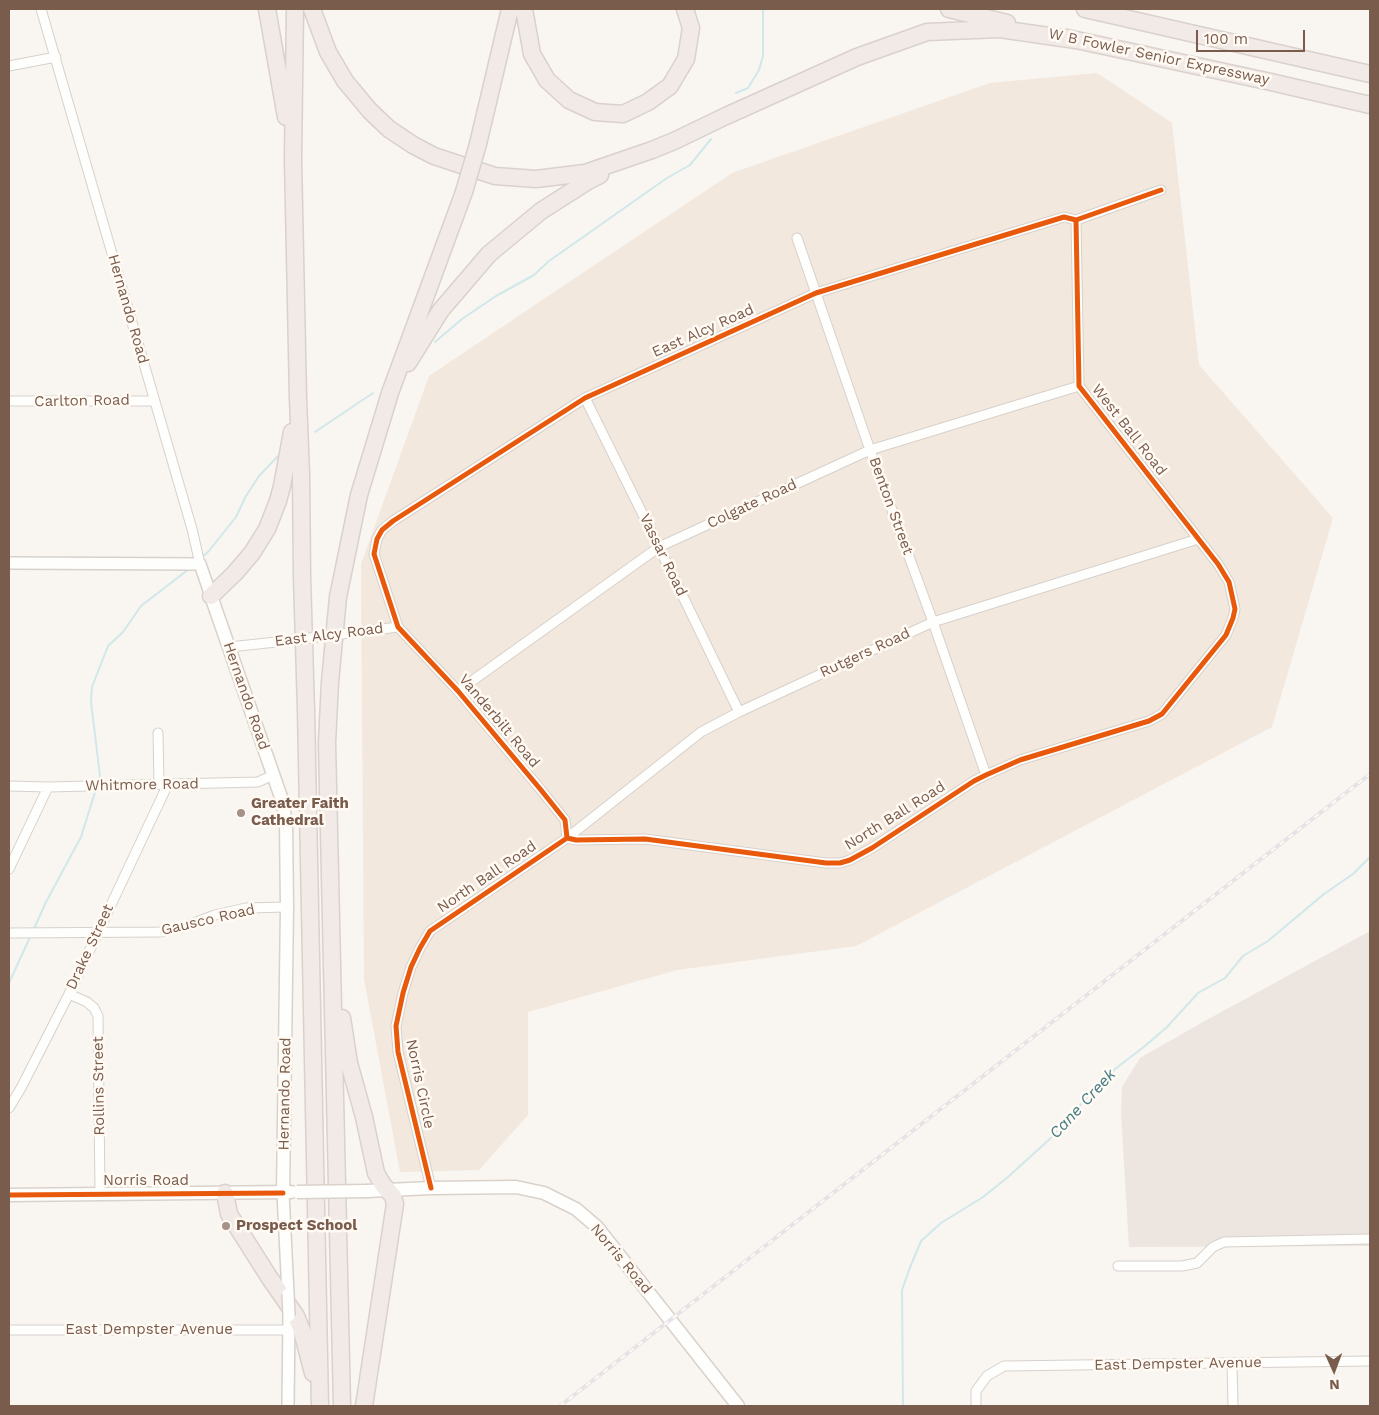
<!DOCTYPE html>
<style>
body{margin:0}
#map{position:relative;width:1379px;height:1415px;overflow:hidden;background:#f9f5f0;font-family:"Work Sans",sans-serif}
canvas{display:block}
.frame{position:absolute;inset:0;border:10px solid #7a5c4d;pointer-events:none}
.north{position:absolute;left:1309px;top:1345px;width:50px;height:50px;-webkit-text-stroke:4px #fffaf3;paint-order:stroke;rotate:178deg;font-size:14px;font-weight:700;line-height:20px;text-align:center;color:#7a5c4d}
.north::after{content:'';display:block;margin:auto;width:18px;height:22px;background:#7a5c4d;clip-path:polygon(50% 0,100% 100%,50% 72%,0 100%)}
.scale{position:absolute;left:1196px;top:30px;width:109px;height:22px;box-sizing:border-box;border:2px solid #7a5c4d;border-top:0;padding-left:6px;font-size:15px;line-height:18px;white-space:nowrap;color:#7a5c4d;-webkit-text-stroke:4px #fffaf3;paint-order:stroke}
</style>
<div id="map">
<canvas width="1379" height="1415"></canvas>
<div class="frame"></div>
<div class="north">N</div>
<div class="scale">100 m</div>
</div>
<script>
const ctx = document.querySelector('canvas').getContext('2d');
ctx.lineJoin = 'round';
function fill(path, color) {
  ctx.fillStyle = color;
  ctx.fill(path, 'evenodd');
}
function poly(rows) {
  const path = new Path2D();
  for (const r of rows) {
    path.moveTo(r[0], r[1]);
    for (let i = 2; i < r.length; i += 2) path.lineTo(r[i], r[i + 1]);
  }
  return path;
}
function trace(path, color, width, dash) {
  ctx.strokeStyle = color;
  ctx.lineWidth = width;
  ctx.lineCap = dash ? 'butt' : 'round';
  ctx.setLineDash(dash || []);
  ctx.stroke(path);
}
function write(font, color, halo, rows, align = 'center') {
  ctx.font = font + ' "Work Sans",sans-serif';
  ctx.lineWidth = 5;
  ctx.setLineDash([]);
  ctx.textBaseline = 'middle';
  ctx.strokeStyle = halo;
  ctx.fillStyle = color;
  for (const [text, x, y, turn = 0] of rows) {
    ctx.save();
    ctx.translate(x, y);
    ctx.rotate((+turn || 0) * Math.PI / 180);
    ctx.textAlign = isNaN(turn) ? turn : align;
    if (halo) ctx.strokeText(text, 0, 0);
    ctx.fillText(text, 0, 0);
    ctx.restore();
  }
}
const residential = poly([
 [1097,73,1172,123,1199,365,1333,518,1272,727,856,946,677,970,528,1012,528,1115,479,1170,400,1172,364,979,361,564,429,376,732,173,990,83]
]);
const industrial = poly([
 [1370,931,1370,1246,1129,1247,1121,1113,1122,1087,1140,1058,1203,1022]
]);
const stream = poly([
 [736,93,748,88,759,70,763,56,763,9],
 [435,342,462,319,496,296,534,275,549,261,667,178,690,165,711,139],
 [315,432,373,393],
 [202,557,208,552,236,517,246,496,259,476,279,455],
 [98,782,100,776,91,702,92,687,108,646,123,632,141,606,189,569],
 [33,931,46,902,81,837,96,789],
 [9,983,31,935],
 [903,1406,902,1290,909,1270,921,1241,941,1223,983,1197,1008,1177,1052,1137,1090,1094,1115,1069,1145,1046,1167,1027,1198,993,1225,978,1243,956,1268,941,1324,894,1353,874,1370,857]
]);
const minor = poly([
 [41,9,192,529,200,564],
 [9,66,56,57],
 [797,238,870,450,933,622,986,775],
 [585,398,659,547,739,712],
 [9,401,154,401],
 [350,633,398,627],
 [229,647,286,641],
 [458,691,659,547,870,450,1079,386],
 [158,733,159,784],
 [9,786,48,787,258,782,273,775],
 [567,838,565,820,541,790,458,691,398,627,374,554,377,539,382,530,393,521,585,398,816,293,1064,217,1076,220,1161,190],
 [567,838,701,732,739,712,933,622,1198,539],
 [9,869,48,787],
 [9,933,160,932,186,926,215,915,246,908,287,907],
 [69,994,87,1002,94,1008,98,1016,100,1194],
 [9,1108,21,1088,69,994,168,784],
 [431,1188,398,1052,396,1026,403,993,411,967,420,948,430,931,567,838,576,840,645,839,826,863,840,863,850,860,872,848,974,781,986,775,1020,760,1149,721,1162,714,1226,635,1233,618,1235,609,1229,582,1218,564,1079,386,1076,220],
 [1118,1266,1182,1266,1197,1263,1213,1247,1224,1242,1370,1239],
 [9,1330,289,1330],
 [1232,1363,1233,1406],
 [976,1406,976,1391,987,1376,1004,1366,1370,1361]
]);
const tertiary = poly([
 [9,563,200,564,211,596],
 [283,1193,288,1294],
 [288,1406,289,1316]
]);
const secondary = poly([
 [211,596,282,800,286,823,287,907,283,1193],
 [367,1191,431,1188,516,1187,544,1193,576,1209,597,1227,738,1406],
 [9,1195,291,1192]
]);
const motorway = poly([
 [267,9,286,117],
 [295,9,293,159,298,398,301,474,302,576,306,710,320,1406],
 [312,9,328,52,345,81,370,111,389,129,413,145,434,156,495,176,536,179,585,173,652,150,674,141,726,116,857,57,927,32,1000,29,1076,40],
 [524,9,532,54,547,80,569,100,595,112,623,114,648,102,670,86,686,59,691,28,685,9],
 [949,9,1007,23],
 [1085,9,1370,74],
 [1067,38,1271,82,1370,105],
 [478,144,510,9],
 [408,363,441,310,489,254,541,211,588,181,600,175],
 [211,596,235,573,252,553,267,529,278,501,282,486,292,432],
 [342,1018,349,1063,364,1117,376,1173,383,1185,393,1196,395,1204,364,1406],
 [225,1193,229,1214,269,1277,296,1316,302,1331,313,1373],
 [342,1406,327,743,330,682,338,597,359,495,390,393,464,192]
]);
const rail = poly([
 [560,1406,1370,774]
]);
const minorBridge = poly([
 [286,641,350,633]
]);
const tertiaryBridge = poly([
 [288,1294,289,1316]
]);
const secondaryBridge = poly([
 [297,1192,367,1191]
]);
const motorwayBridge = poly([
 [464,192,478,144]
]);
const cycleway = poly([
 [567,838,565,820,541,790,458,691,398,627,374,554,377,539,382,530,393,521,585,398,816,293,1064,217,1076,220,1161,190],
 [431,1188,398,1052,396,1026,403,993,411,967,420,948,430,931,567,838,576,840,645,839,826,863,840,863,850,860,872,848,974,781,986,775,1020,760,1149,721,1162,714,1226,635,1233,618,1235,609,1229,582,1218,564,1079,386,1076,220],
 [9,1195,283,1193]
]);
const markers = [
 [241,813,5,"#a69286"],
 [226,1226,5,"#a69286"]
];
const streetNames = [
 ["W B Fowler Senior Expressway",1159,57,12],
 ["Hernando Road",128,309,74],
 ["East Alcy Road",703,331,-24],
 ["Carlton Road",82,401,-1],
 ["West Ball Road",1129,430,52],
 ["Colgate Road",752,504,-25],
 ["Benton Street",891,506,70],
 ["Vassar Road",663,555,64],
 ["East Alcy Road",329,635,-7],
 ["Rutgers Road",865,653,-25],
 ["Hernando Road",246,696,71],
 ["Vanderbilt Road",499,721,50],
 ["Whitmore Road",142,785,-1],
 ["North Ball Road",895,816,-32],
 ["North Ball Road",487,877,-34],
 ["Gausco Road",208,920,-13],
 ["Drake Street",90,947,-65],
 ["Norris Circle",420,1084,78],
 ["Rollins Street",99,1086,-91],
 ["Hernando Road",285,1094,-89],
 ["Norris Road",146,1181],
 ["Norris Road",621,1259,50],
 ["East Dempster Avenue",149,1330],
 ["East Dempster Avenue",1178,1364,-1]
];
const poiNames = [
 ["Greater Faith",251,804],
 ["Cathedral",251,821],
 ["Prospect School",236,1226]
];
const waterNames = [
 ["Cane Creek",1083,1104,-47]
];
fill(residential, '#f2e8de');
fill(industrial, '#ede5e0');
trace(stream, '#d0e8ea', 2);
trace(minor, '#d7d1cb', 11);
trace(tertiary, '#d7d1cb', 14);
trace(secondary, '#d9d2cb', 15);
trace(motorway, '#dad1cc', 19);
trace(minor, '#fefefd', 9);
trace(tertiary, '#fefefd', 11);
trace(secondary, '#fefefd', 12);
trace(motorway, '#f2eae7', 16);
trace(rail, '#e6e3e7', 4);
trace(rail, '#fffaf3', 2, [5.5]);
trace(minorBridge, '#d7d1cb', 11, []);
trace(tertiaryBridge, '#d7d1cb', 14, []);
trace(secondaryBridge, '#d9d2cb', 15, []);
trace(motorwayBridge, '#dad1cc', 19, []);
trace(minorBridge, '#fefefd', 9);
trace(tertiaryBridge, '#fefefd', 11);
trace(secondaryBridge, '#fefefd', 12);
trace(motorwayBridge, '#f2eae7', 16);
trace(cycleway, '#e8590c', 5);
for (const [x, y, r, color] of markers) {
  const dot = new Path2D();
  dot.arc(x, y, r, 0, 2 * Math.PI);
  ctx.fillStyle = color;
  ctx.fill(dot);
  trace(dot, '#fffaf3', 2);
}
write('15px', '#7a5c4d', '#fffaf3', streetNames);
write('bold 15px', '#7a5c4d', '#fffaf3', poiNames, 'left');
write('italic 16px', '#437c86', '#fffaf3', waterNames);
</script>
